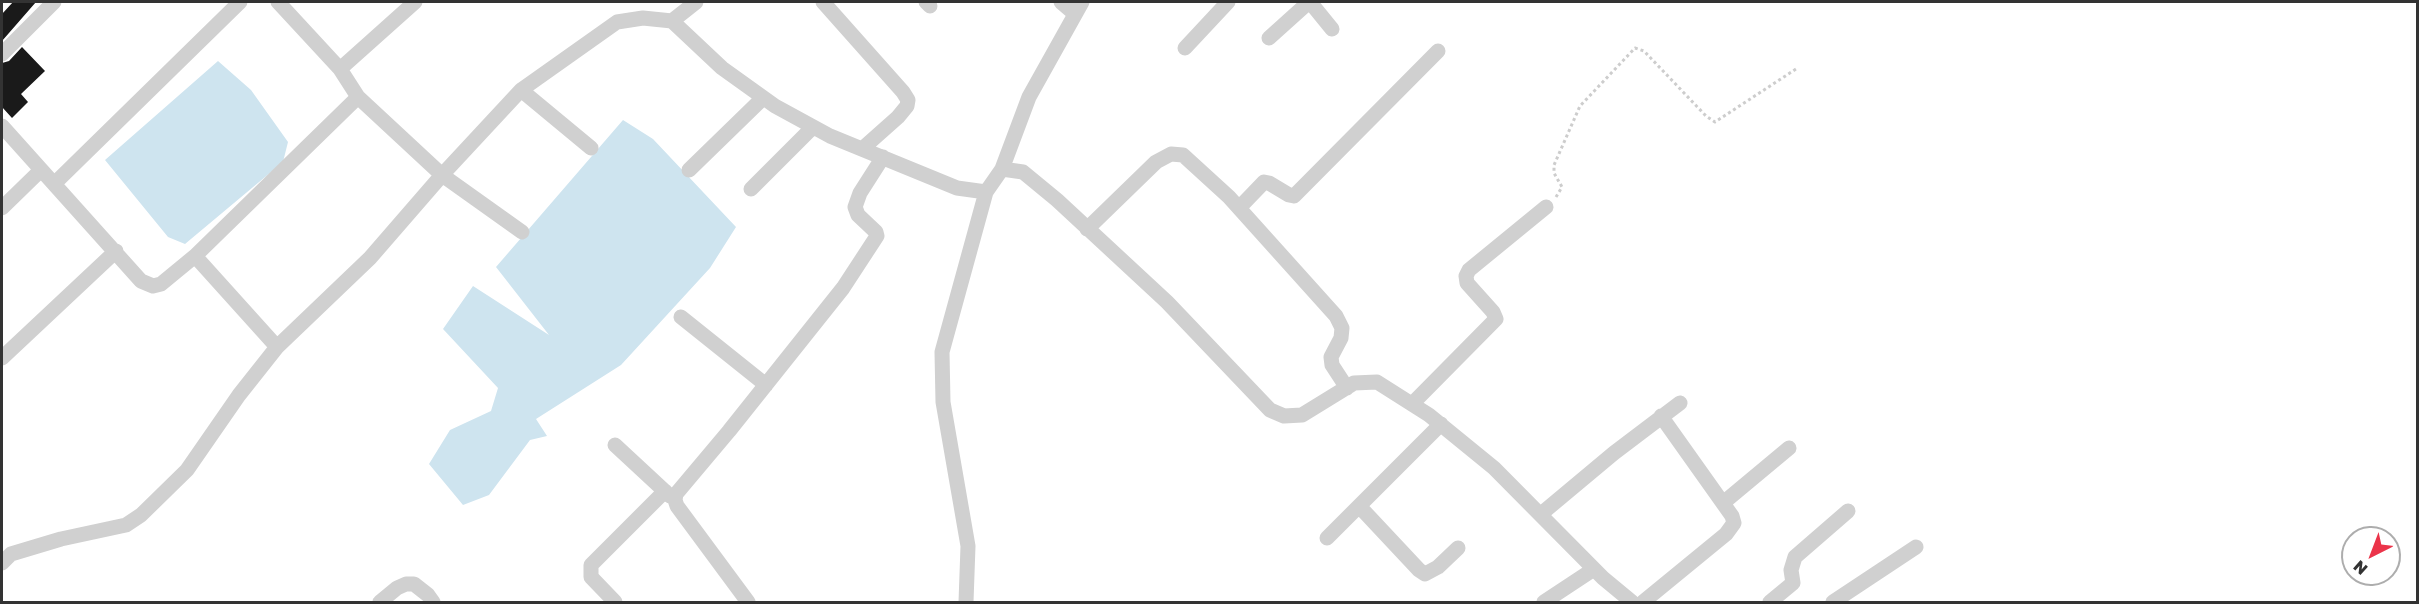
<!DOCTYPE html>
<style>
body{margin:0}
#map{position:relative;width:2419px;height:604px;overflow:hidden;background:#fff;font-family:"Golos Text",sans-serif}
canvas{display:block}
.frame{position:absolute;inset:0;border:3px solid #333;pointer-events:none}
.north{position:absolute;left:2341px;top:526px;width:60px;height:60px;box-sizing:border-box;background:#fff;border:2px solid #adadad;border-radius:50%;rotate:222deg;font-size:16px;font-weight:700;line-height:24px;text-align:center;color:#333}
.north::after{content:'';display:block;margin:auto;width:21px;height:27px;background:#eb344a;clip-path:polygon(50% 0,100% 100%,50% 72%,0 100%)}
</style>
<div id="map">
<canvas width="2419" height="604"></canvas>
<div class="frame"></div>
<div class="north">N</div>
</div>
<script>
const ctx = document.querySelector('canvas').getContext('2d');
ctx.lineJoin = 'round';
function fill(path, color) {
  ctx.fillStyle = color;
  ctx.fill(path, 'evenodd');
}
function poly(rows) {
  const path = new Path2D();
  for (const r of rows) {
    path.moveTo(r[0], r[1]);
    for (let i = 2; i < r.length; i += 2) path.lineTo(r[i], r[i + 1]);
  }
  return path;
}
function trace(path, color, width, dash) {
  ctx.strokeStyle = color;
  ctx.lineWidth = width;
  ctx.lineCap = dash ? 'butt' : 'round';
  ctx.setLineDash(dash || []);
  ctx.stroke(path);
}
const water = poly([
 [218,61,251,90,288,142,283,162,185,244,168,237,105,160],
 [623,120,653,139,736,227,710,268,621,365,536,419,547,436,530,440,489,495,463,505,429,464,450,430,491,411,498,388,443,329,473,286,549,335,496,267]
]);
const building = poly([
 [13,2,36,2,2,41,2,14],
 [22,47,45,71,21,94,28,102,12,118,2,107,2,63,9,61]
]);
const path = poly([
 [1556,197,1562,187,1554,173,1554,165,1580,106,1635,48,1644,51,1706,116,1715,122,1796,69]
]);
const street = poly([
 [278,2,340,69,358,97,442,175,522,232],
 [823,2,903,92,908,100,907,106,898,117,862,149],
 [926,2,930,6],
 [1061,2,1075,14],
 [1310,2,1332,29],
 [672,21,696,2],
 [1269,38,1309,2],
 [1185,48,1228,2],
 [2,54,54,2],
 [340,69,415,2],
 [521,90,591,148],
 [2,126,141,281,153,286,161,284,195,256,277,347],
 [1002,169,1029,97,1082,2],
 [689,170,763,98],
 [54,184,240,2],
 [751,189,813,127],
 [2,208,41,170],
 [1239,208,1264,182,1269,183,1289,195,1294,196,1298,192,1438,51],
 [1087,229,1156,162,1171,154,1183,155,1229,197,1336,316,1342,328,1341,338,1331,357,1332,365,1347,388],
 [195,256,358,97],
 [681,317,766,385],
 [2,358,116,251],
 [1412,404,1496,319,1493,312,1467,283,1466,276,1469,270,1546,207],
 [615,445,670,496],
 [1723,503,1789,448],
 [1359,506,1419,570,1425,574,1438,567,1458,548],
 [1541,514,1614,453,1680,403],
 [1327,538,1441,424],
 [2,563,11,554,61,539,126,525,141,515,187,470,239,395,277,347,370,258,442,175,521,90,617,22,643,18,672,21,722,68,775,106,830,136,957,188,986,192,1002,169,1023,172,1057,200,1167,302,1270,410,1284,416,1302,415,1354,383,1377,382,1429,415,1494,468,1603,578,1632,602],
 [380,602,397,588,406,584,414,584,428,595,433,602],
 [615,602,591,577,591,565,665,491],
 [748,602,677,506,675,500,676,494,729,431,843,288,877,236,876,232,858,215,855,207,860,193,883,157],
 [966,602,968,546,943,402,942,352,986,192],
 [1544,602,1594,569],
 [1643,602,1726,534,1734,523,1732,516,1661,416],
 [1770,602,1793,583,1791,570,1795,557,1848,511],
 [1833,602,1916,547]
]);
fill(water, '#cee4ef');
fill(building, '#1a1a1a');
trace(path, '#cdcdcd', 3, [3, 3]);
trace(street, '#d0d0d0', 15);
</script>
